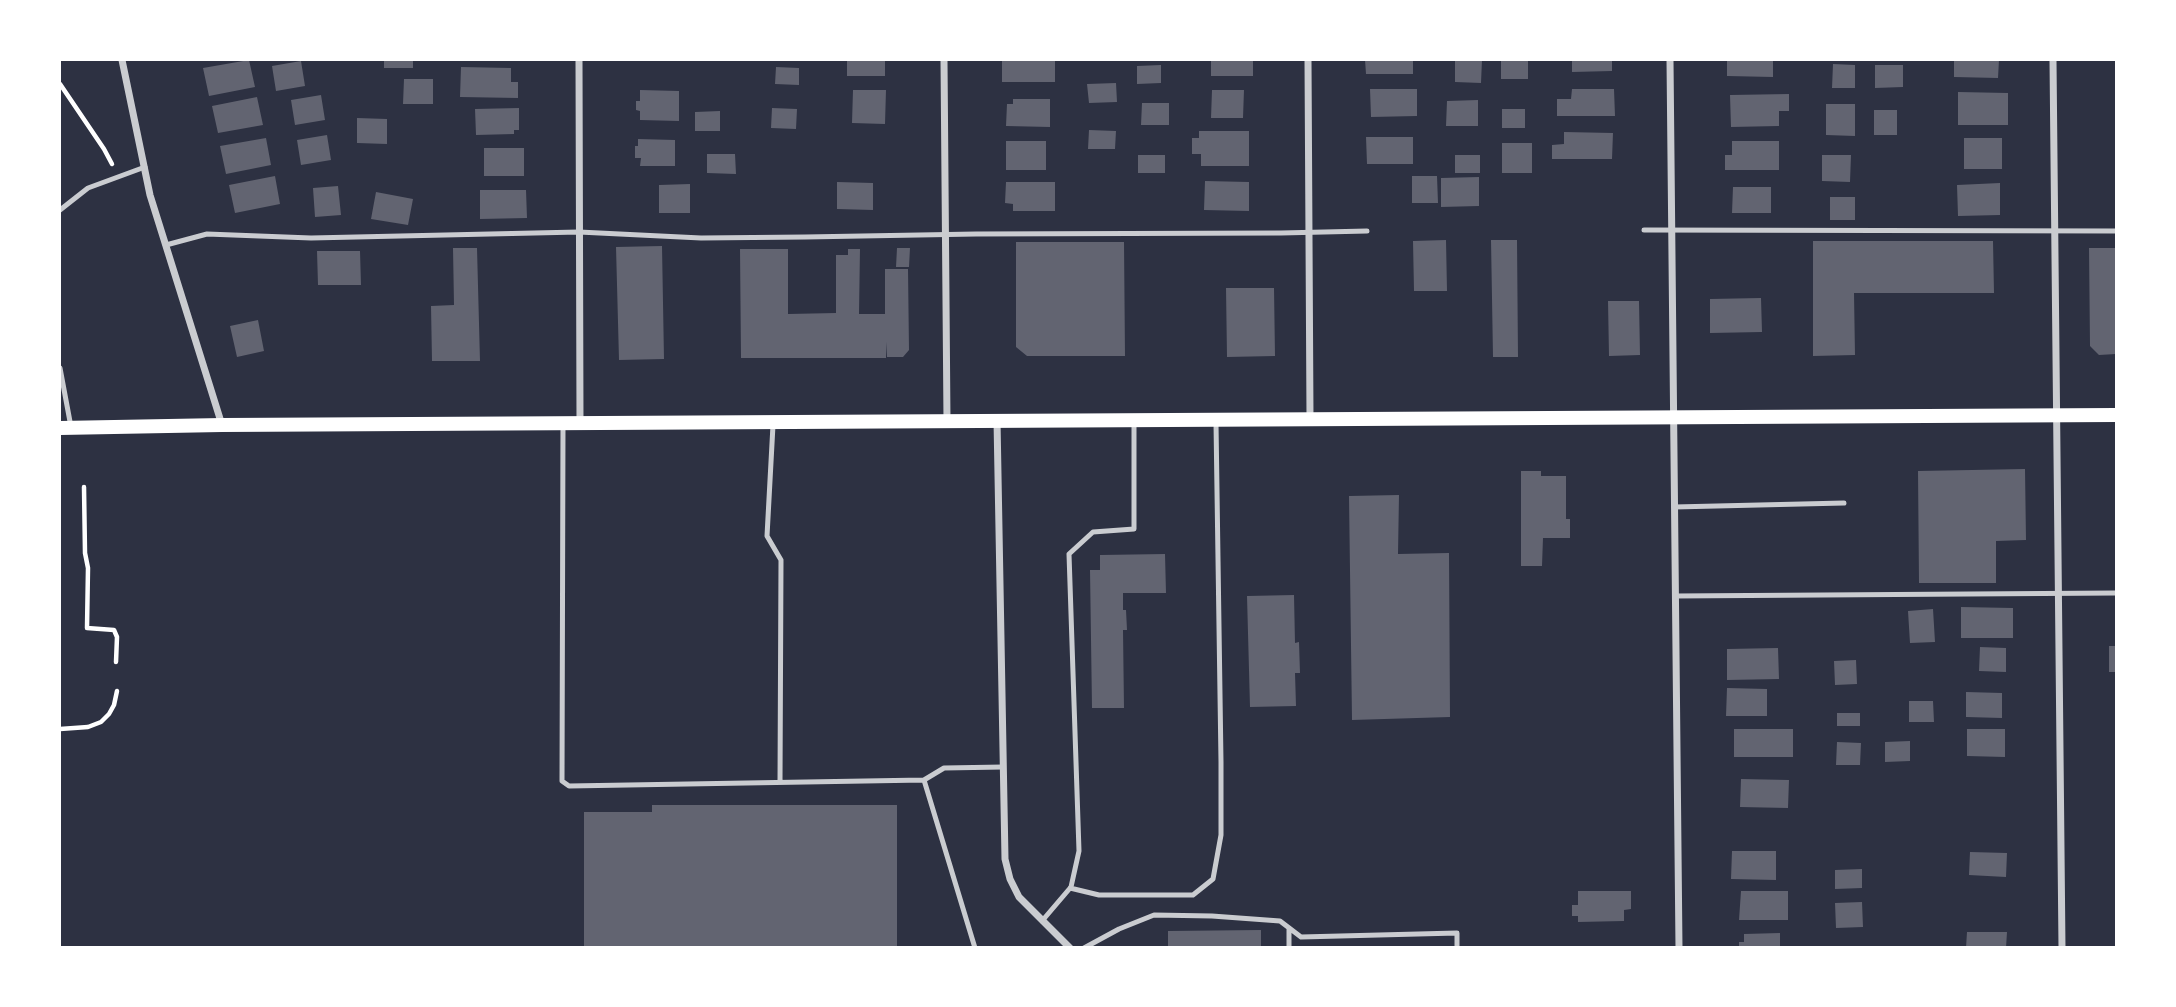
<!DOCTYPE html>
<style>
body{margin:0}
#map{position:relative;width:2176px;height:1007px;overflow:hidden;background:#2d3142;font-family:"IBM Plex Sans",sans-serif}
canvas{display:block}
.frame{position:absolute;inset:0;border:61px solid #fff;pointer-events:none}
</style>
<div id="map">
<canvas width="2176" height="1007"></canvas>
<div class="frame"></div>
</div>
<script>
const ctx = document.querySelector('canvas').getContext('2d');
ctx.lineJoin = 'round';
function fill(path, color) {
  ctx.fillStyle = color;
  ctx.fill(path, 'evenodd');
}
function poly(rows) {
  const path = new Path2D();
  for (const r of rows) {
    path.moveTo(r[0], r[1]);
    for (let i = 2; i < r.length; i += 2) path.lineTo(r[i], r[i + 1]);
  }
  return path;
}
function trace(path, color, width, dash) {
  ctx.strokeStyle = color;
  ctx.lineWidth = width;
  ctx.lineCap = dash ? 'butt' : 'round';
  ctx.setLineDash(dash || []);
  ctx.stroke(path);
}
const building = poly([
 [249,60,255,87,209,96,203,68],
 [384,60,413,60,413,68,384,68],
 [847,60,885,60,885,76,847,76],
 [1002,60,1055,60,1055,82,1002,82],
 [1211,60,1253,60,1253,76,1211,76],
 [1365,60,1413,60,1413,74,1366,74],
 [1455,60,1482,60,1481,83,1455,82],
 [1501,60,1528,60,1528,79,1501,79],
 [1572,60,1612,60,1612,71,1572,72],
 [1727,60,1773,60,1773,77,1727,76],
 [1954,60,1999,60,1998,78,1954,77],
 [301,61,305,86,276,91,272,66],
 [1833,64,1855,65,1855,88,1832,88],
 [1161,65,1161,83,1137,84,1137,66],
 [1875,65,1903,65,1903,87,1875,88],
 [461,67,511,68,511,82,518,82,518,98,460,97],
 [776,67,799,68,799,85,775,84],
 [404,79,433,79,433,104,403,104],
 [1116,83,1117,102,1089,103,1087,84],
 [1370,89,1417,89,1417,116,1371,117],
 [1572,89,1614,89,1615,116,1557,116,1557,99,1571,99],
 [640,90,679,91,679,121,640,120,640,111,636,110,636,101,640,101],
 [853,90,886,90,885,124,852,123],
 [1212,90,1244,90,1243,118,1211,118],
 [1958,92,2008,93,2008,125,1958,125],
 [1789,94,1789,111,1779,111,1779,126,1731,127,1730,95],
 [321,95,325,120,295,125,291,100],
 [257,97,263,125,218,133,212,106],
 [1013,99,1050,99,1050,127,1006,126,1007,104,1013,104],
 [1478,100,1478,126,1446,126,1447,101],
 [1142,103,1169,103,1169,125,1141,125],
 [1826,104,1855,104,1855,136,1826,135],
 [519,108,519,130,514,130,514,134,476,135,475,109],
 [772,108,797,109,796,129,771,128],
 [1502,109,1525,109,1525,128,1502,128],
 [1874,110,1897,110,1897,135,1874,135],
 [720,111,720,131,695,131,695,112],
 [357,118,387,119,387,144,357,143],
 [1089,130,1116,131,1115,149,1088,149],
 [1199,131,1249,131,1249,166,1201,166,1201,154,1192,154,1192,138,1199,138],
 [1564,132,1613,133,1612,159,1552,159,1552,145,1564,144],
 [327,135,331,160,301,165,297,140],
 [1366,137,1413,137,1413,164,1367,164],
 [266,138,271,165,226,174,220,146],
 [1964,138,2002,138,2002,169,1964,169],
 [638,139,675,140,675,166,640,166,641,158,635,158,635,146,638,146],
 [1006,141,1046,141,1046,170,1006,170],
 [1732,141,1779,141,1779,170,1725,170,1725,155,1732,155],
 [1502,143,1532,143,1532,173,1502,173],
 [484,148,524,148,524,176,484,176],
 [707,154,735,154,736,174,707,173],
 [1138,155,1165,155,1165,173,1138,173],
 [1455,155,1480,155,1480,173,1455,173],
 [1822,155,1851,155,1850,182,1822,181],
 [275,176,280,204,235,213,229,185],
 [1412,176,1437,176,1438,203,1412,203],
 [1479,177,1479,206,1441,207,1441,178],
 [1205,181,1249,182,1249,211,1204,210],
 [837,182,873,183,873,210,837,209],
 [1006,182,1055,182,1055,211,1013,211,1013,204,1005,203],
 [2000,183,2000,215,1958,216,1957,185],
 [690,184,690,213,659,213,659,185],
 [338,186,341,215,315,217,313,188],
 [1733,187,1771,187,1771,213,1732,213],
 [480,190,526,190,527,218,480,219],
 [376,192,413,199,408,225,371,219],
 [1830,197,1855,197,1855,220,1830,220],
 [1446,240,1447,291,1414,291,1413,241],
 [1491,240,1517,240,1518,357,1493,357],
 [1813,241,1993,241,1994,293,1854,293,1855,355,1813,356],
 [1016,242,1124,242,1125,356,1027,356,1016,347],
 [662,246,664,359,619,360,616,247],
 [453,248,477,248,480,361,432,361,431,306,454,305],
 [897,248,910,248,909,267,896,267],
 [2089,248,2116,248,2116,354,2099,355,2090,346],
 [740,249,788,249,788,314,836,313,836,255,848,255,848,249,860,249,859,314,885,314,885,269,908,269,909,350,903,357,887,357,886,342,886,358,741,358],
 [317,251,360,251,361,285,318,285],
 [1226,288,1274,288,1275,356,1227,357],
 [1761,298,1762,332,1710,333,1710,299],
 [1608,301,1639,301,1640,355,1609,356],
 [258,320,264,351,237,357,230,326],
 [2025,469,2026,540,1996,541,1996,583,1919,583,1918,471],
 [1521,471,1541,471,1541,476,1566,476,1566,519,1570,519,1570,538,1543,538,1542,566,1521,566],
 [1399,495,1398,554,1449,553,1450,717,1352,720,1349,496],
 [1165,554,1166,593,1123,593,1123,610,1126,610,1127,630,1123,630,1124,708,1092,708,1090,570,1100,570,1100,555],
 [1294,595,1295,643,1299,642,1300,673,1295,673,1296,706,1250,707,1247,596],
 [1961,607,2013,608,2013,638,1961,638],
 [1933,609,1935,642,1910,643,1908,611],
 [2109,646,2116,646,2116,672,2109,672],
 [1980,647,2006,648,2006,672,1979,671],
 [1778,648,1779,679,1727,680,1727,649],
 [1856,660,1857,684,1835,685,1834,661],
 [1727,688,1767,689,1767,716,1726,716],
 [1966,692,2002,693,2002,718,1966,717],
 [1909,701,1933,701,1934,722,1909,722],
 [1837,713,1860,713,1860,726,1837,726],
 [1734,729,1793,729,1793,757,1734,757],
 [1967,729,2005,729,2005,757,1967,756],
 [1910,741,1910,761,1885,762,1885,742],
 [1837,742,1861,743,1860,765,1836,765],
 [1741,779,1789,780,1788,808,1740,807],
 [652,805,897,805,897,948,584,948,584,812,652,812],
 [1732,851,1776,851,1776,880,1731,879],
 [1970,852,2007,853,2006,877,1969,875],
 [1862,869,1862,888,1835,889,1835,870],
 [1578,891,1631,891,1631,909,1624,910,1624,921,1578,922,1578,916,1572,916,1572,905,1578,905],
 [1741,891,1788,891,1788,920,1739,920],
 [1862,902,1863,927,1836,928,1835,903],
 [1261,930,1261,948,1168,948,1168,931],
 [1967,932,2007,932,2006,948,1966,948],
 [1780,933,1780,948,1739,948,1739,942,1744,942,1744,934]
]);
const path = poly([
 [60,84,104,149,112,164],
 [84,487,85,553,88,568,87,628,114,630,117,637,116,662],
 [60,729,88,727,101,722,109,714,114,705,117,691]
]);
const service = poly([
 [60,210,88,188,145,167],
 [1644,230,2116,231],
 [166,245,207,234,311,238,579,232,701,238,805,237,976,234,1281,233,1367,231],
 [60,368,71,427],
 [563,424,562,781,569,786,924,780,944,768,1003,767],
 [773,425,767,536,781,560,780,782],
 [1674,507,1844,503],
 [1675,596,2116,593],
 [924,780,975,948],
 [1070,888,1099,895,1193,895,1213,879,1221,835,1221,762,1216,423],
 [1042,921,1071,887,1079,851,1069,554,1093,532,1134,529,1134,423],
 [1084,948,1119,929,1154,915,1212,916,1280,921,1301,937,1457,933,1457,948],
 [1289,948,1289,928]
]);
const minor = poly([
 [122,60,150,195,222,425],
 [579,60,580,423],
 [944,60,947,421],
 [1308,60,1310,418],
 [1670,60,1679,948],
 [2053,60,2062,948],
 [997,420,1005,859,1010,879,1019,897,1070,948]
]);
const secondary = poly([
 [60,428,222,425,2116,415]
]);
fill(building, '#626471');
trace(path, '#fff', 4.5);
trace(service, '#caccd0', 5);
trace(minor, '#caccd0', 7);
trace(secondary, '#fff', 14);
</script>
